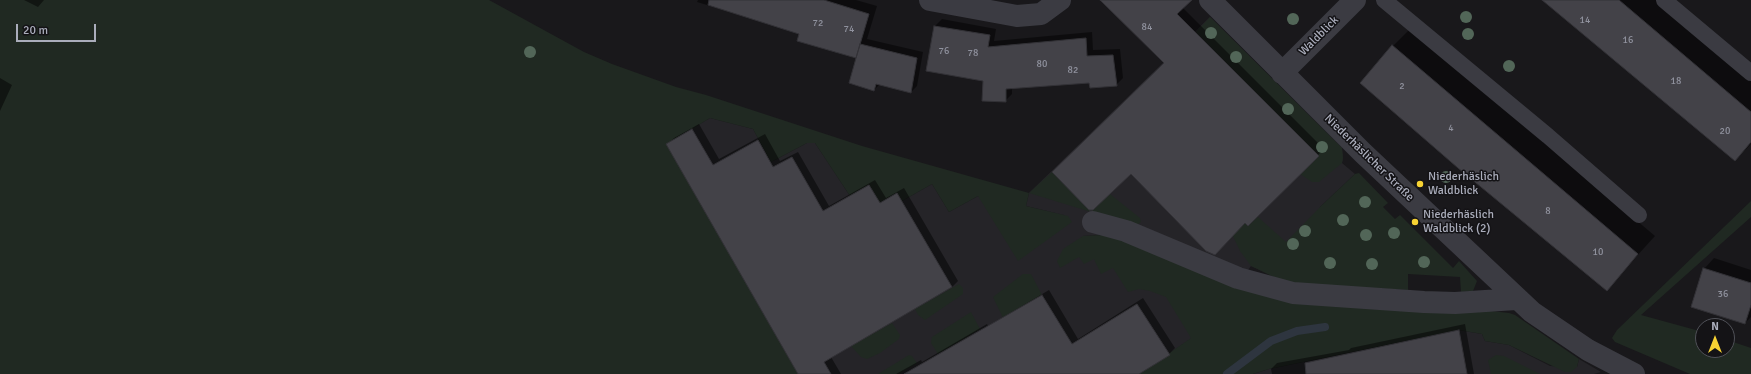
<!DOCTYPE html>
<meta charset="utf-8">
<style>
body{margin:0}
#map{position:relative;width:1751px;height:374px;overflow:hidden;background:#19181b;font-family:Signika,sans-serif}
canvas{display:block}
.north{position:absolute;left:1695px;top:318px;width:40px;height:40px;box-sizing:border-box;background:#141316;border:1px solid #505158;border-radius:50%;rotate:0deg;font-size:11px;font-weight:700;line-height:16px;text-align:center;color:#aaadbb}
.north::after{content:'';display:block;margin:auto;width:14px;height:18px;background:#f8d333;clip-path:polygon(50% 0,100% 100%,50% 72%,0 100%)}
.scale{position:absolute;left:16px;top:24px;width:80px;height:18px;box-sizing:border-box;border:2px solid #aaadbb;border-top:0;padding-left:5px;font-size:12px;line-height:14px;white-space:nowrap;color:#aaadbb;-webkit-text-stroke:3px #141316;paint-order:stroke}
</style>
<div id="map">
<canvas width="1751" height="374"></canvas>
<div class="north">N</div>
<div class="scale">20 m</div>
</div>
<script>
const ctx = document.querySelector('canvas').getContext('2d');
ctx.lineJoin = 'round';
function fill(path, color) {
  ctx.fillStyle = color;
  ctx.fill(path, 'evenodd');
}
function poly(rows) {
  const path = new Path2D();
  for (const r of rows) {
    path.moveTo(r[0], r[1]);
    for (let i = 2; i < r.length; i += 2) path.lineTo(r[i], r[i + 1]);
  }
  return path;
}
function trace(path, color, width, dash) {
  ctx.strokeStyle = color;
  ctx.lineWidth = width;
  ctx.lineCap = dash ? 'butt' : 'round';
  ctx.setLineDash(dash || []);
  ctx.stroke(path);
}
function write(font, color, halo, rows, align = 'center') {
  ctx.font = font + ' Signika,sans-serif';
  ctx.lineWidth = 3;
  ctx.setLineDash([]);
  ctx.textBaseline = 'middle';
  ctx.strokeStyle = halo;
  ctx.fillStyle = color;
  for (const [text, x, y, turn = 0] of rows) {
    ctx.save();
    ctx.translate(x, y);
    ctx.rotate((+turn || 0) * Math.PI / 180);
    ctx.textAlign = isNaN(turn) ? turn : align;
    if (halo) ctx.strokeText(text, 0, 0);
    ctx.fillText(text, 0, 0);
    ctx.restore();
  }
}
const built = poly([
 [1210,17,1342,148,1343,158,1342,163,1355,174,1321,206,1271,275,1251,266,1239,283,1102,235,1083,236,1185,284,1192,338,1139,374,798,374,666,144,710,118,753,129,771,162,807,143,815,143,850,196,897,194,902,201,932,184,949,212,978,196,1068,216,1026,206,1029,193],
 [1459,330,1482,334,1485,341,1509,345,1550,366,1577,367,1579,359,1601,372,1594,374,1253,374,1269,369]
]);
const green = poly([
 [0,0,489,0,584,52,612,64,676,87,706,95,862,146,1029,193,1052,172,1091,212,1110,194,1140,218,1141,222,1137,225,1091,212,1029,193,1026,206,1068,216,1072,222,1018,261,978,196,949,212,932,184,902,201,897,194,880,203,850,196,815,143,807,143,771,162,753,129,710,118,667,144,798,374,0,374],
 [1210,17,1342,148,1343,158,1342,163,1319,182,1312,182,1300,174,1319,156,1196,32],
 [1124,102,1248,226,1258,217,1286,242,1321,206,1355,174,1359,173,1388,203,1383,207,1395,219,1400,215,1453,268,1459,261,1477,281,1473,291,1461,292,1460,277,1408,274,1408,290,1296,284,1280,280,1251,266,1240,251,1233,236],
 [1751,201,1751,217,1641,315,1703,332,1703,350,1727,350,1727,340,1751,348,1751,374,1690,374,1615,342,1612,338,1617,330],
 [1102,235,1114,237,1239,283,1509,313,1515,315,1579,359,1577,367,1571,372,1565,372,1509,345,1485,341,1482,334,1459,330,1269,369,1253,374,1139,374,1191,338,1166,297,1150,291,1139,289,1128,292,1113,268,1101,274,1094,259,1084,264,1079,257,1060,268,1057,261,1063,249,1083,236],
 [1023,274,1031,274,1042,295,1003,318,993,297],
 [959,284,963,288,963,294,925,320,918,315,915,309],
 [971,312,980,329,938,354,931,343,932,337],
 [892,323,900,335,899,339,880,353,867,359,861,357,851,346],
 [909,355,912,356,917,363,914,365,899,374,878,374],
 [1496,355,1504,356,1540,374,1491,374,1488,360]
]);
const shadow = poly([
 [24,0,44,0,38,7],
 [698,0,856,0,877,6,867,39,923,52,917,86,911,92,880,84,874,90,858,55,855,57,800,33,697,2],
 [1118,0,1186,0,1183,8,1324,149,1248,225,1166,63],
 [1544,0,1657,0,1751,80,1751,144,1735,160],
 [942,19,996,29,994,41,1092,32,1093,50,1120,49,1123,78,1116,85,1090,82,1012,88,1012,94,1005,101,935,26],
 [1410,29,1655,236,1606,290,1393,46],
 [0,78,12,85,0,111],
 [699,124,719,159,765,134,780,161,798,152,829,206,875,180,886,198,904,188,958,281,952,287,831,357,841,374,800,374,668,144,674,138],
 [1714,258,1751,270,1751,317,1745,323,1704,269],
 [1049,290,1078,339,1143,298,1175,348,1169,354,1138,374,896,374,921,360,922,362,987,324,988,326],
 [1465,324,1474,374,1272,374,1271,369,1277,363,1349,350,1351,348]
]);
const stream = poly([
 [1227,374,1271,341,1297,331,1325,327]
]);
const building = poly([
 [709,0,824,0,869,14,856,58,797,41,799,34,708,5,709,0],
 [1100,0,1192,0,1177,14,1319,156,1248,226,1245,223,1215,255,1206,251,1131,174,1093,210,1089,210,1052,172,1164,63,1100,0],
 [1542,0,1619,0,1751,112,1751,142,1735,161,1542,0],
 [934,26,990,35,988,47,1086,38,1087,56,1113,55,1117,86,1090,88,1089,83,1006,89,1006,102,982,101,983,81,926,71,934,26],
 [860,44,917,58,911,93,876,84,874,91,849,83,860,44],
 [1392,45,1638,254,1607,291,1458,168,1360,83,1392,45],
 [692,129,713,165,758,140,773,167,792,157,823,211,869,185,880,203,897,193,952,287,824,362,831,374,798,374,666,144,692,129],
 [1703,268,1751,283,1751,305,1745,324,1691,307,1703,268],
 [1042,295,1072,344,1137,304,1170,355,1139,374,904,374,1042,295],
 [1459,330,1467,374,1306,374,1305,363,1459,330]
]);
const service = poly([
 [1384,0,1548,136,1639,215],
 [1664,0,1751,73]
]);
const minor = poly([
 [930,0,1017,16,1041,14,1060,0],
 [1210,0,1363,153,1532,312,1588,350,1634,374],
 [1282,73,1355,0],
 [1093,222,1126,231,1238,278,1293,293,1424,302,1455,303,1516,299]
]);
const trees = [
 [1466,17],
 [1293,19],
 [1211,33],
 [1468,34],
 [530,52],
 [1236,57],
 [1509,66],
 [1288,109],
 [1322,147],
 [1446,177],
 [1365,202],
 [1343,220],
 [1305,231],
 [1394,233],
 [1366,235],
 [1293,244],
 [1424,262],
 [1330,263],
 [1372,264]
];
const markers = [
 [1420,184,4,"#f8d333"],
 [1415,222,4,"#f8d333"]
];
const numberNames = [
 ["14",1585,20],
 ["72",818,23],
 ["84",1147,27],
 ["74",849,29],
 ["16",1628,40],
 ["76",944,51],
 ["78",973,53],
 ["80",1042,64],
 ["82",1073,70],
 ["18",1676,81],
 ["2",1402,86],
 ["4",1451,128],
 ["20",1725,131],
 ["8",1548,211],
 ["10",1598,252],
 ["36",1723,294]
];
const streetNames = [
 ["Waldblick",1319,36,-45],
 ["Niederhäslicher Straße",1369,158,44]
];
const poiNames = [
 ["Niederhäslich",1428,177],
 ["Waldblick",1428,191],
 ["Niederhäslich",1423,215],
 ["Waldblick (2)",1423,229]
];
fill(built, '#252428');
fill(green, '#202922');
fill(shadow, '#0007');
trace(stream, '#2e353f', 8);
fill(building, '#434248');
trace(building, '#333237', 1);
trace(service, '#3b3b42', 16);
trace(minor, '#3b3b42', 22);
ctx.fillStyle = '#526658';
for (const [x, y] of trees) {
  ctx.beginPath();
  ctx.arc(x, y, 6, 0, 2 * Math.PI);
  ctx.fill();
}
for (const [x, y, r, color] of markers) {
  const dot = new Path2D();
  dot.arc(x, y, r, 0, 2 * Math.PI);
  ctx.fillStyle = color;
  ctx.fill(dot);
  trace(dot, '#141316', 1.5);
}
write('10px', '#90929e', null, numberNames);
write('12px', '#aaadbb', '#141316', streetNames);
write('12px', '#aaadbb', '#141316', poiNames, 'left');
</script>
